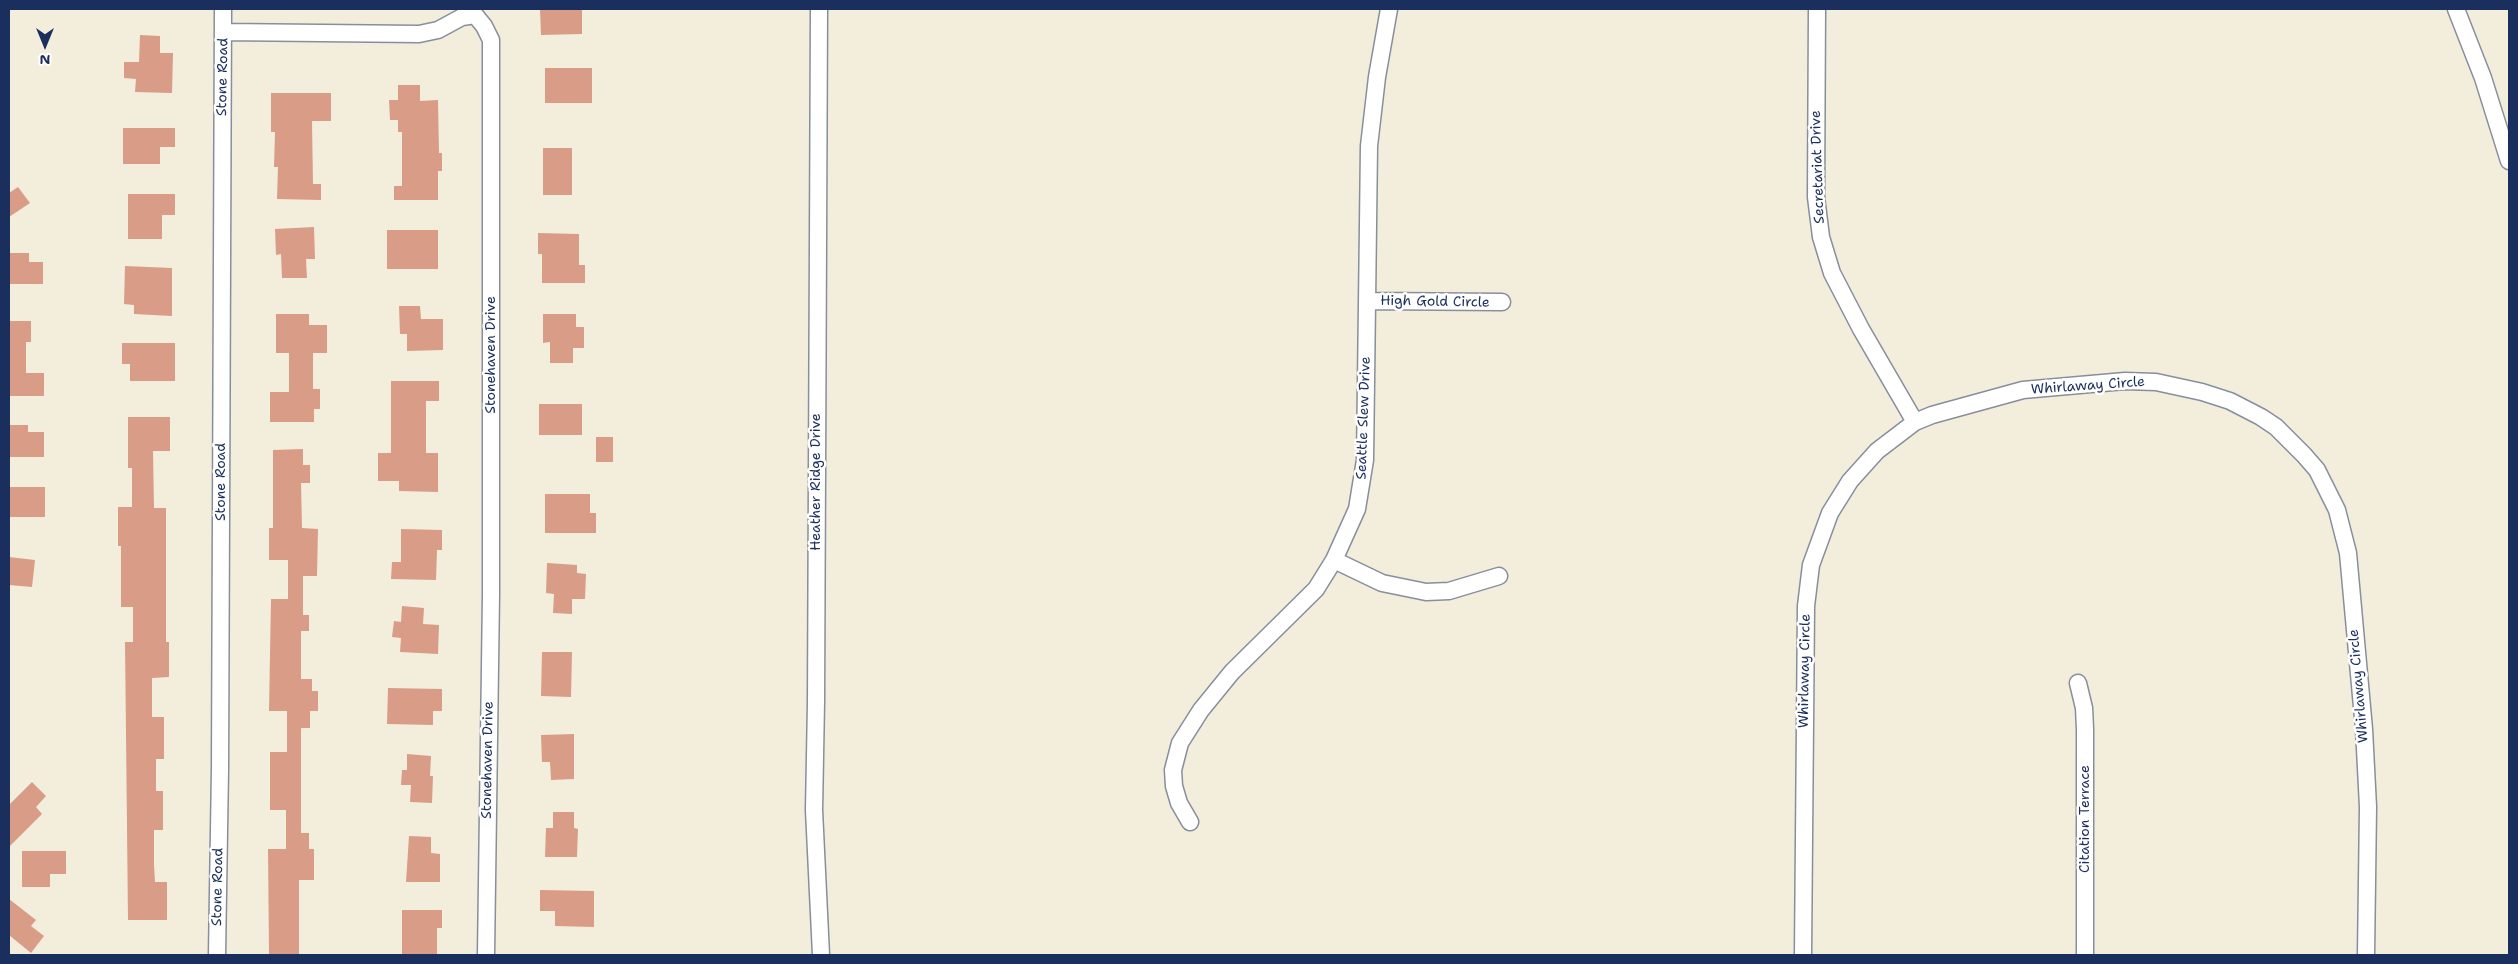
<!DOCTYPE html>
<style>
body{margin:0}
#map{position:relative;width:2518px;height:964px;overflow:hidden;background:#f3eedc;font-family:"Shantell Sans",sans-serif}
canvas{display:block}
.frame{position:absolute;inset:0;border:10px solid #1b2f5e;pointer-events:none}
.north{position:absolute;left:20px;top:20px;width:50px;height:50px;-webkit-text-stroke:4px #fff;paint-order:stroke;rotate:180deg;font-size:14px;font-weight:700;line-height:20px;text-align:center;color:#1b2f5e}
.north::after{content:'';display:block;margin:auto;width:18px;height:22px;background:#1b2f5e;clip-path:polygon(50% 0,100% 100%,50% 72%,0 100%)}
</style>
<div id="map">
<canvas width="2518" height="964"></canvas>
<div class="frame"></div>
<div class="north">N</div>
</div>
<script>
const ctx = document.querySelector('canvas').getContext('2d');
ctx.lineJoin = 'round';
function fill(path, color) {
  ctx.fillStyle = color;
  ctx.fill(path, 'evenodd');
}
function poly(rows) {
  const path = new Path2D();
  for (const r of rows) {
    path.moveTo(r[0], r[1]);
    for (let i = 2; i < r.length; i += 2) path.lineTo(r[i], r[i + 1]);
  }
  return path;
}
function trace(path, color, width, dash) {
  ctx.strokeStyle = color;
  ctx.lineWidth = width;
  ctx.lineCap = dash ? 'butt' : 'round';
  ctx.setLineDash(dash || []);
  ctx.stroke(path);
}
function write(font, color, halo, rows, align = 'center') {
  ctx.font = font + ' "Shantell Sans",sans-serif';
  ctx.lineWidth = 5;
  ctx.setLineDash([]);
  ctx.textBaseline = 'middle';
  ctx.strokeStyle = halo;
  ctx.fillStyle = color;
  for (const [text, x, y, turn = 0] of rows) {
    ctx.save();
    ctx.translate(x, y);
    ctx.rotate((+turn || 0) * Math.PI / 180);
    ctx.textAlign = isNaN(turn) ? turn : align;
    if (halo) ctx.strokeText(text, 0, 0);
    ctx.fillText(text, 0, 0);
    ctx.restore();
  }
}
const building = poly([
 [540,9,582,9,582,34,541,35],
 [140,35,160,36,160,53,173,53,172,93,135,92,136,79,124,78,124,62,139,62],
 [545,68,592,68,592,103,545,103],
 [398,85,420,85,420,101,438,100,439,153,442,153,442,171,438,171,438,200,394,200,394,186,402,186,402,132,398,132,398,120,390,120,389,100,398,100],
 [271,93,331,93,331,121,312,121,313,184,321,184,321,200,277,199,278,167,274,167,275,132,271,132],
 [123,128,175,128,175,147,160,147,160,164,123,164],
 [543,148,572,148,572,195,543,195],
 [18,187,30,203,9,217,9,193],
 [128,194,175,194,175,215,162,215,162,239,128,239],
 [314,227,315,259,306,259,307,278,282,278,281,254,276,255,275,229],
 [387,230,438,230,438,269,387,269],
 [538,233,579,234,579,265,585,265,585,283,542,283,542,254,538,254],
 [9,253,29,253,29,262,43,262,43,284,9,284],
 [125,266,172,268,172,316,134,314,134,305,124,304],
 [399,306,420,306,421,319,443,319,443,350,407,351,407,334,400,334],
 [276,314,309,314,309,325,327,325,327,353,313,353,313,389,320,389,320,409,314,409,314,422,270,422,270,392,289,392,289,353,276,353],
 [543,314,576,314,576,327,584,327,584,348,573,348,573,363,550,363,550,342,543,343],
 [9,321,31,321,31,342,26,342,26,373,44,373,44,396,9,396],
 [122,343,175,343,175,381,130,381,130,364,122,364],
 [391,381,439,381,439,401,426,401,426,453,438,453,438,492,399,491,399,481,378,481,378,453,391,453],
 [539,404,582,404,582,435,539,435],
 [128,417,170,417,170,451,153,451,154,508,166,508,166,642,169,642,169,677,152,678,152,717,164,717,164,759,156,759,156,791,163,791,163,830,154,830,154,865,155,882,167,882,167,920,128,920,125,642,133,642,133,607,121,607,121,546,118,546,118,507,132,507,132,468,128,468],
 [9,425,28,425,28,432,44,432,44,457,9,457],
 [596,437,613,437,613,462,596,462],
 [303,449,303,465,310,465,310,483,301,483,302,528,318,529,317,576,303,576,303,615,309,615,309,631,301,631,301,679,312,679,312,691,318,691,318,711,310,711,310,728,301,728,301,833,309,833,309,849,314,849,314,880,299,880,299,955,269,955,268,849,286,849,286,810,270,810,270,752,287,752,287,711,269,711,271,599,288,599,288,560,269,560,269,528,273,528,273,450],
 [9,487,45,487,45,517,9,517],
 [545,494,590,494,590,513,596,513,596,533,545,533],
 [401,529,442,530,442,550,437,550,436,580,391,579,392,562,401,562],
 [9,557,35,560,32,587,9,585],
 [547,563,577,565,577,573,586,574,585,599,572,599,572,614,553,613,554,594,546,593],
 [402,606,424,608,423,624,439,625,438,654,400,652,401,638,392,637,394,621,401,622],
 [542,652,572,652,571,697,541,696],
 [388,688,442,689,442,711,433,711,433,725,387,724],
 [574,734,574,779,551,780,550,762,542,762,541,735],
 [407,754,431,756,430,776,433,776,432,803,410,802,411,785,401,785,402,770,407,770],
 [32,782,46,796,36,807,42,814,9,847,9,805],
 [553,812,574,812,574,828,578,829,577,857,545,857,546,828,553,828],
 [409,836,431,837,431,853,440,854,440,882,406,882],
 [22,851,66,851,66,874,50,874,50,887,22,887],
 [540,890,594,891,594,927,555,926,555,911,540,911],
 [9,899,36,920,31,926,44,936,31,953,9,935],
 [402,910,442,910,442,928,437,928,437,955,402,955]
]);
const minor = poly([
 [819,9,816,702,814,810,821,955],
 [1817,9,1816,197,1821,237,1832,273,1861,329,1915,422],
 [2456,9,2483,78,2509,161],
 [223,32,419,34,438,30,462,17,475,15,484,26,491,40,491,594,486,955],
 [1367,301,1502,302],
 [1334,560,1382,583,1426,592,1449,591,1499,576],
 [2078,683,2084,708,2085,729,2085,955],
 [1190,822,1179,803,1174,786,1173,770,1180,743,1201,710,1232,672,1316,589,1334,560,1357,509,1365,460,1369,146,1377,77,1389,9],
 [217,955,220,769,223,9],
 [1803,955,1806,606,1811,565,1830,513,1850,481,1877,451,1915,422,1932,415,2023,390,2125,381,2156,382,2202,392,2230,401,2261,417,2276,427,2304,455,2317,470,2337,510,2348,553,2364,729,2368,807,2366,955]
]);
const streetNames = [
 ["Stone Road",223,77,-89],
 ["Secretariat Drive",1818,167,-92],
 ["High Gold Circle",1435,302,1],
 ["Stonehaven Drive",491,355,-90],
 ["Whirlaway Circle",2088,386,-4],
 ["Seattle Slew Drive",1364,418,-88],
 ["Stone Road",221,482,-90],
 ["Heather Ridge Drive",816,482,-90],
 ["Whirlaway Circle",1805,671,-89],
 ["Whirlaway Circle",2359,686,-95],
 ["Stonehaven Drive",488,760,-89],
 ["Citation Terrace",2085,819,-90],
 ["Stone Road",218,887,-89]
];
fill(building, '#d89c87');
trace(minor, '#878e9d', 19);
trace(minor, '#fff', 16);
write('14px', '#1b2f5e', '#fff', streetNames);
</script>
